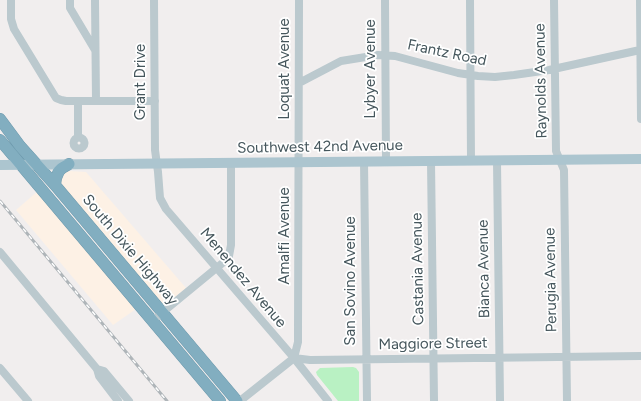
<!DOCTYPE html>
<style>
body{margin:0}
canvas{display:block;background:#f1eeee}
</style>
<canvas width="641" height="401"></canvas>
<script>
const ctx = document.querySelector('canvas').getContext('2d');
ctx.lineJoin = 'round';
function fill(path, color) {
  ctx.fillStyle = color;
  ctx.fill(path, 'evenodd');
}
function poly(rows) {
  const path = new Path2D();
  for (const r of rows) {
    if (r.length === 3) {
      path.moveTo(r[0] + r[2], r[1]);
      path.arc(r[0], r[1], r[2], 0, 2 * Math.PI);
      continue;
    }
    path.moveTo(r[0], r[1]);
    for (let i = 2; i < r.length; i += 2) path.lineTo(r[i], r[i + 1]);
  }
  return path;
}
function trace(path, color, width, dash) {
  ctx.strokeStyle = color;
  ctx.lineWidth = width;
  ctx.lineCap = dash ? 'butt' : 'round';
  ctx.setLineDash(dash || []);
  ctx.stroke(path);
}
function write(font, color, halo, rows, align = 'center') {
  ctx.font = font + ' Figtree,sans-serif';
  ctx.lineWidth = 3.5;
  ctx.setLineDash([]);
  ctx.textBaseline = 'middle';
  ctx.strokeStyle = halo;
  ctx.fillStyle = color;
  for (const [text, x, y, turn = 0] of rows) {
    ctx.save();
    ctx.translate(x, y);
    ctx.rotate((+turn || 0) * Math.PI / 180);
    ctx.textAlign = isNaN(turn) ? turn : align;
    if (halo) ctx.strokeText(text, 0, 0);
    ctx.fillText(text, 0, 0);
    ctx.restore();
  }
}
const commercial = poly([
 [69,171,86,172,186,288,164,306,59,182,61,173],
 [38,191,136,309,113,325,16,210]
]);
const green = poly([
 [353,367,356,368,359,372,359,401,338,401,317,375,316,372,320,368]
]);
const minor = poly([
 [11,0,11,19,14,29,56,98,61,100,66,101,155,101],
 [70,0,70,8,73,13,95,50],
 [95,0,96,101],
 [154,0,155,150,158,172,160,198,166,209,294,358,328,401],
 [385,0,386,161],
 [470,0,471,161],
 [554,0,556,151,564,170,567,401],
 [640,0,641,119],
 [299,83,341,61,378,55,395,56,458,73,478,76,495,77,514,75,549,70,640,50],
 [78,101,78,137],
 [79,143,5.5],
 [364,161,367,401],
 [431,161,434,401],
 [497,161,500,401],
 [0,252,97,369,99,376,118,401],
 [152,321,225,261,229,256,231,245,231,163],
 [294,358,298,342,298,334,299,0],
 [0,368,28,401],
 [97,369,104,371,129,401],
 [240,401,294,358,310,360,641,356]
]);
const major = poly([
 [0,165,641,159]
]);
const highway = poly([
 [0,119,20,146,55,185,237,401],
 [0,140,220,401],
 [55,185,56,178,59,171,62,168,69,164]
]);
const rail = poly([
 [0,201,167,401]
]);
const streetNames = [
 ["Frantz Road",447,53,12],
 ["Loquat Avenue",285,69,-90],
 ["Lybyer Avenue",371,69,-90],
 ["Raynolds Avenue",541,81,-91],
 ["Grant Drive",141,82,-90],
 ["Southwest 42nd Avenue",320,147,-1],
 ["Amalfi Avenue",285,236,-90],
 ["South Dixie Highway",130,250,50],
 ["Castania Avenue",418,269,-91],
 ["Bianca Avenue",484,269,-91],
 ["Menendez Avenue",243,278,50],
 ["Perugia Avenue",551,280,-91],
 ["San Sovino Avenue",351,281,-90],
 ["Maggiore Street",433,344,-1]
];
fill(commercial, '#fdf1e5');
fill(green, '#b9f1c3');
trace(highway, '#6d99ac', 12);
trace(minor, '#bbc9ce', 8);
trace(major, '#acc5cf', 10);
trace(highway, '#82aec0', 11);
trace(rail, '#afb5b9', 3);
trace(rail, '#fff', 1.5, [4.5]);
write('15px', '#45565c', '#fff', streetNames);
</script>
